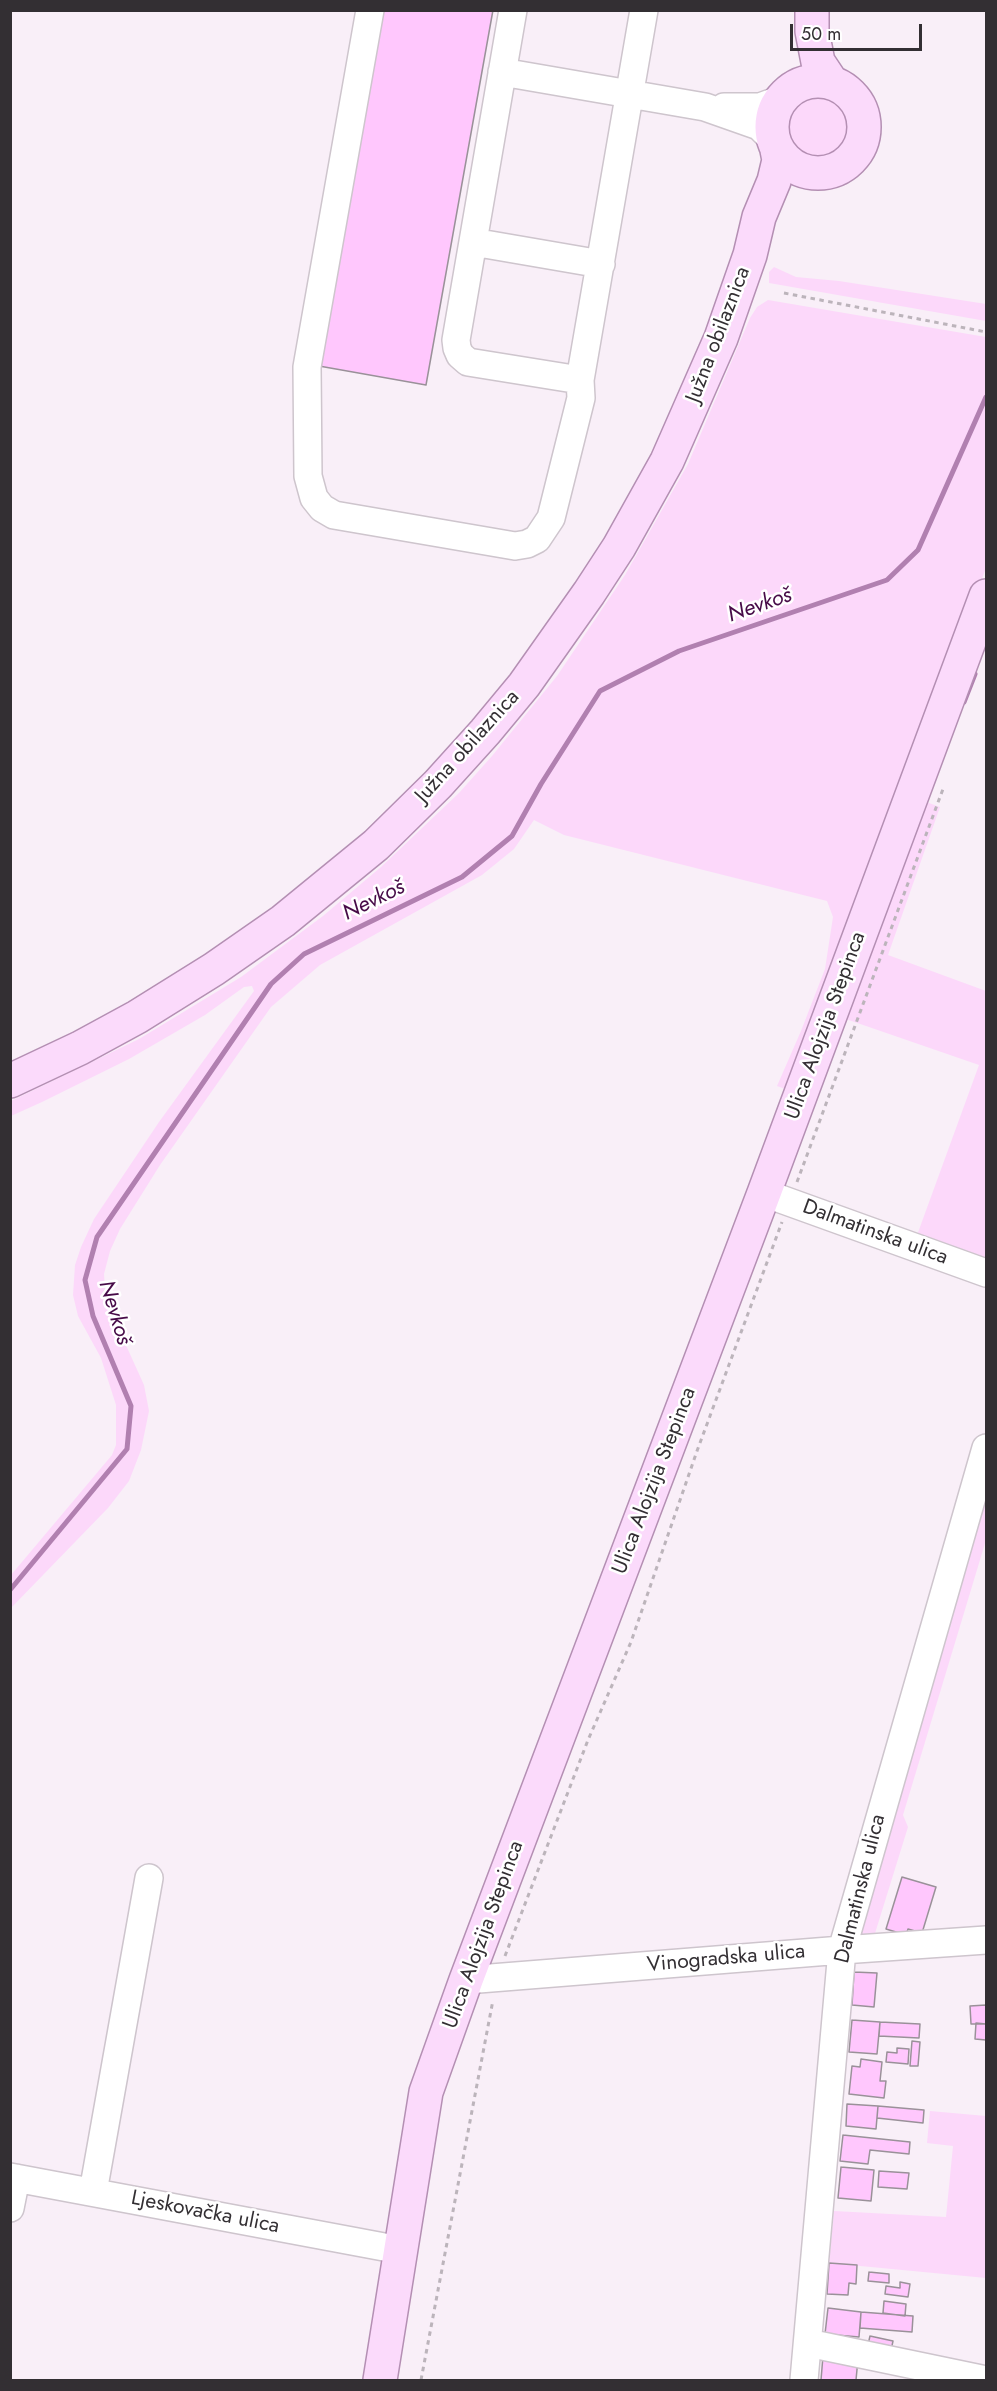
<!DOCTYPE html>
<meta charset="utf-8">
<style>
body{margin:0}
#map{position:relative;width:997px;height:2391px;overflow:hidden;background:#f9eff8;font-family:Jost,sans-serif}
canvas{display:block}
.frame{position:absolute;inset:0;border:12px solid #332f33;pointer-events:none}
.scale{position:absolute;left:790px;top:24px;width:132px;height:27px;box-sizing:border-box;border:3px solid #332f33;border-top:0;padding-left:8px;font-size:18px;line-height:21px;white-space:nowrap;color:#332f33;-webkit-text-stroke:4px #fff;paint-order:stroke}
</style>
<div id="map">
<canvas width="997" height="2391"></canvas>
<div class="frame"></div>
<div class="scale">50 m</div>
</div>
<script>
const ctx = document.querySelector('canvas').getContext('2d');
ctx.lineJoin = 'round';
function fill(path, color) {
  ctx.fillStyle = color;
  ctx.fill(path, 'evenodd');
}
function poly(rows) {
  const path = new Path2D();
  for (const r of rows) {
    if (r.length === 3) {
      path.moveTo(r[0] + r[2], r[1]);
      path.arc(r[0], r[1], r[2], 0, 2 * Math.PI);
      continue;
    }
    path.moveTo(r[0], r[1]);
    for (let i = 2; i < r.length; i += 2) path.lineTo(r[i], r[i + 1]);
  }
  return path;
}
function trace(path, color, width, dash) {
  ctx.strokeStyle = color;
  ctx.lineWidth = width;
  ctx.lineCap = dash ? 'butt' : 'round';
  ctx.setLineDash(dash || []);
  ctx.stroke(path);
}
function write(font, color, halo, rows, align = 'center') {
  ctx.font = font + ' Jost,sans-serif';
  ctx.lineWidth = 5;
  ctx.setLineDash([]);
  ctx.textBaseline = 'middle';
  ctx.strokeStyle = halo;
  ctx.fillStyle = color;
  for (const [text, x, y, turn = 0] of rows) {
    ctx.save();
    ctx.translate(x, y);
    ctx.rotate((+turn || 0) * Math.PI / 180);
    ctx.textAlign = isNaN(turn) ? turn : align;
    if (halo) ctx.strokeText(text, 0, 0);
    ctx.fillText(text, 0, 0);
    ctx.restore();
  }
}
const green = poly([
 [818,126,31],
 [774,267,796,277,839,281,986,304,986,321,769,283,769,272],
 [768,300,986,337,986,568,791,1091,777,1086,801,1031,825,969,833,917,827,901,564,835,534,820,514,849,482,875,320,965,271,1007,160,1165,120,1229,110,1251,104,1274,105,1289,120,1332,144,1385,149,1411,141,1450,129,1481,108,1508,11,1608,11,1575,112,1455,116,1445,116,1405,101,1358,78,1316,73,1295,75,1265,81,1247,94,1219,159,1122,254,991,252,986,244,987,205,1015,129,1059,42,1102,11,1116,11,1101,139,1039,241,977,323,916,381,867,459,793,492,756,557,676,625,575,688,464,750,318,757,307],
 [918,799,940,807,888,955,986,991,986,1265,916,1238,979,1065,840,1017],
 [986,1482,986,1540,903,1815,908,1827,872,1943,852,1943],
 [930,2111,986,2116,986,2278,829,2263,834,2211,946,2217,953,2146,927,2143]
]);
const stream = poly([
 [964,702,975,674],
 [10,1590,127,1449,131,1406,93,1316,85,1280,97,1237,271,984,304,954,462,877,512,836,541,784,600,691,679,651,887,580,918,550,986,397]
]);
const building = poly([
 [383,10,493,10,426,385,319,366,383,10],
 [902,1877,936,1887,922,1933,908,1929,906,1935,886,1929,902,1877],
 [854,1972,877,1973,874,2007,852,2005,854,1972],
 [986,2005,986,2024,971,2024,970,2006,986,2005],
 [852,2020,880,2022,877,2054,849,2052,852,2020],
 [880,2022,920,2024,919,2038,879,2036,880,2022],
 [976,2023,986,2024,986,2040,975,2039,976,2023],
 [912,2041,920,2042,918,2066,910,2066,912,2041],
 [897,2048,909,2049,908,2064,886,2062,887,2052,897,2053,897,2048],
 [861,2059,882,2062,880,2081,886,2081,884,2098,849,2094,852,2066,860,2067,861,2059],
 [847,2104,878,2106,876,2129,846,2126,847,2104],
 [878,2106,924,2110,923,2123,877,2118,878,2106],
 [843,2135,910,2142,909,2154,870,2150,868,2164,840,2161,843,2135],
 [841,2167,874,2170,871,2201,838,2198,841,2167],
 [879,2171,909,2173,907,2189,878,2187,879,2171],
 [829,2263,857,2265,856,2284,849,2283,848,2295,827,2294,829,2263],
 [869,2272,889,2274,889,2283,868,2281,869,2272],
 [900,2282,910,2284,908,2297,885,2294,886,2286,900,2288,900,2282],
 [884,2301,906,2304,905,2316,883,2313,884,2301],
 [828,2308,861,2312,859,2337,825,2334,828,2308],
 [861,2312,913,2316,912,2332,860,2328,861,2312],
 [870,2336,893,2341,890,2355,867,2349,870,2336],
 [823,2356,858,2359,856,2380,821,2380,823,2356]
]);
const path = poly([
 [784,293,986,332],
 [797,1182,943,789],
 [505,1956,588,1740,631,1642,697,1451,782,1222],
 [421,2380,493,2000]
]);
const minor = poly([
 [370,10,307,367,308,476,314,498,322,508,334,515,515,546,527,544,537,539,551,518,581,398,580,380],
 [513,10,456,340,457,348,460,355,468,362,580,380,644,10],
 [502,72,705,107,759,126,773,140],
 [724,107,760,107,779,100],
 [473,242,601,264],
 [764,1193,986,1273],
 [466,1980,842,1950,986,1940],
 [10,2177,400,2250],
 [93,2192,149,1878],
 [10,2208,16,2178],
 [808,2343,986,2380],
 [804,2380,842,1950,986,1448]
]);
const major = poly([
 [812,10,812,31,818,62,832,83],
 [818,127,46],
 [10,1081,80,1048,137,1017,214,969,283,921,376,845,438,784,485,732,524,685,589,593,619,547,667,461,721,338,750,255,759,217,774,181,779,160,777,150],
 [380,2380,426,2092,466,1980,764,1193,986,596]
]);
const streetNames = [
 ["Južna obilaznica",719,335,-69],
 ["Južna obilaznica",468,747,-48],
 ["Ulica Alojzija Stepinca",826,1026,-70],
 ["Dalmatinska ulica",875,1233,20],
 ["Ulica Alojzija Stepinca",655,1481,-69],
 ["Dalmatinska ulica",861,1889,-76],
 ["Ulica Alojzija Stepinca",484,1935,-70],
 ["Vinogradska ulica",726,1959,-5],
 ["Ljeskovačka ulica",205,2213,11]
];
const waterNames = [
 ["Nevkoš",760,606,-19],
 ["Nevkoš",374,901,-26],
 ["Nevkoš",114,1313,73]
];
fill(green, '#fcd8fa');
trace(stream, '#b180b0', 5);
fill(building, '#ffc7fd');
trace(building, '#9a9199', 1.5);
trace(minor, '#cec5cd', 30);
trace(major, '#b48fb3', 36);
trace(path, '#bcb4bb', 3, [4.5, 4.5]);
trace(minor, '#fff', 27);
trace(major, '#fbdafb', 33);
write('21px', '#332f33', '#fff', streetNames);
write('italic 22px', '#470b48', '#fff', waterNames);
</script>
